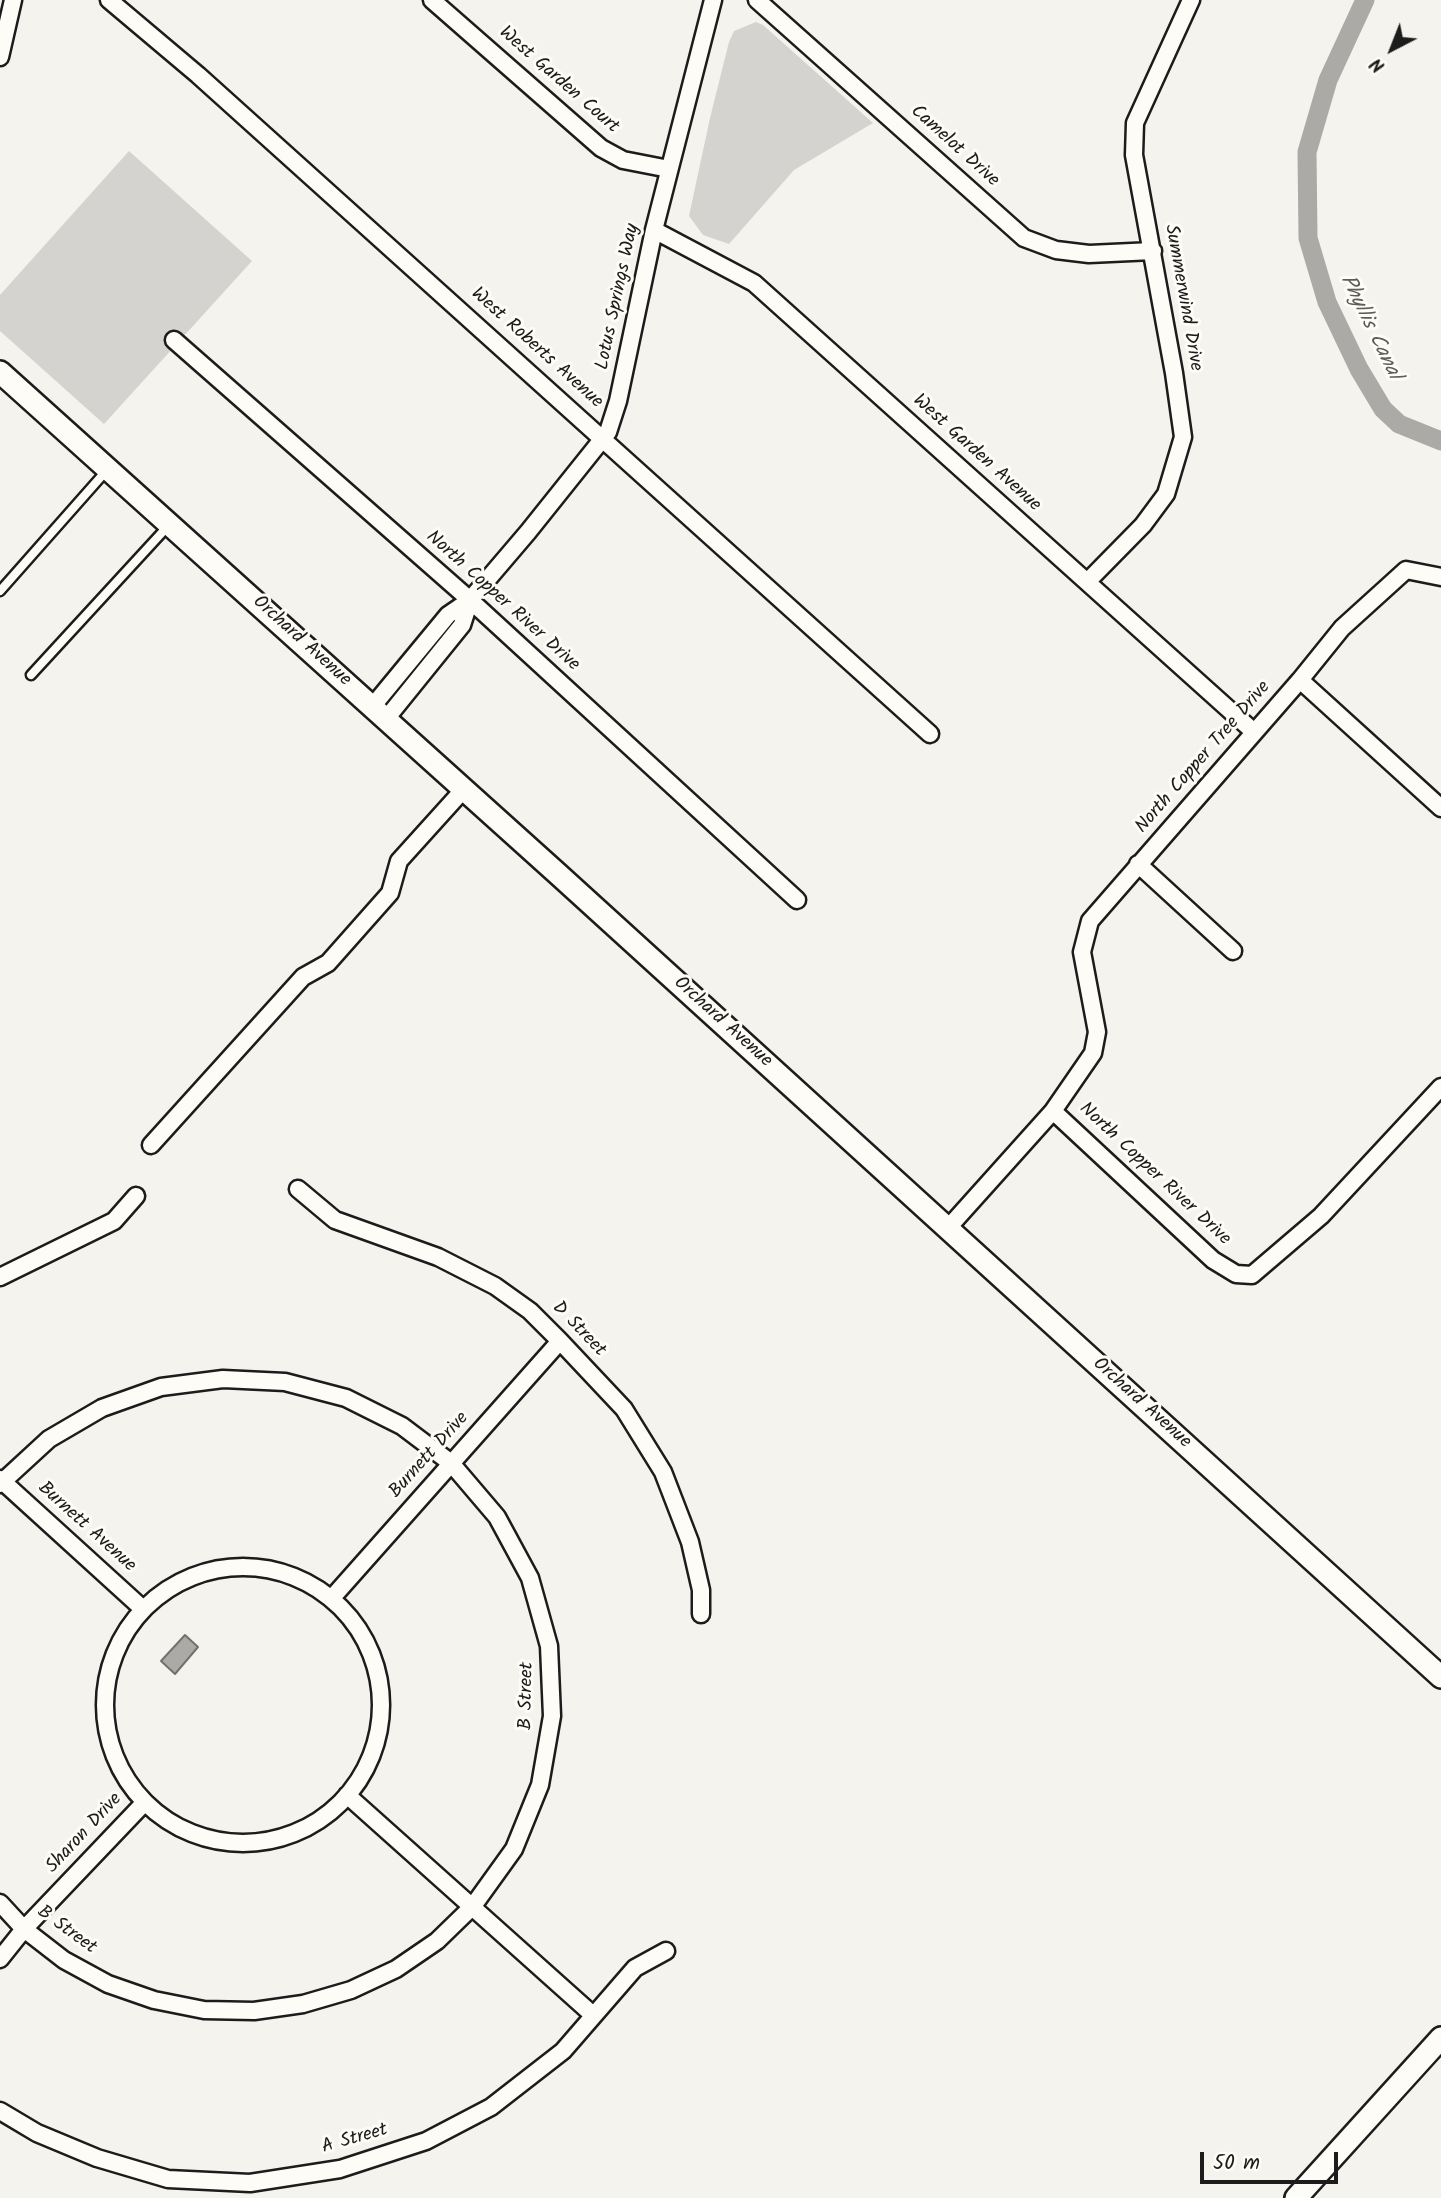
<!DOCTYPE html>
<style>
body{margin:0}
#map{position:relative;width:1441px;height:2198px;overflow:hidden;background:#f4f3ee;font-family:Kalam,sans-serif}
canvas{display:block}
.north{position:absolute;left:1357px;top:14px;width:70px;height:70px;-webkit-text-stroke:5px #fdfcf7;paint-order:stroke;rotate:222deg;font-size:19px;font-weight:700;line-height:28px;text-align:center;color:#1c1c1c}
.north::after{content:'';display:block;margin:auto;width:24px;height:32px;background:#1c1c1c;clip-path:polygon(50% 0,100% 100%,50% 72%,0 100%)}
.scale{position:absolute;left:1200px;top:2152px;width:138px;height:32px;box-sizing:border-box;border:4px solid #1c1c1c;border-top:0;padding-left:9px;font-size:21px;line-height:24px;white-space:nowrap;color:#1c1c1c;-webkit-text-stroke:5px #fdfcf7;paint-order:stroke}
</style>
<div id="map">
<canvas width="1441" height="2198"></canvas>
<div class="north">N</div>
<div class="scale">50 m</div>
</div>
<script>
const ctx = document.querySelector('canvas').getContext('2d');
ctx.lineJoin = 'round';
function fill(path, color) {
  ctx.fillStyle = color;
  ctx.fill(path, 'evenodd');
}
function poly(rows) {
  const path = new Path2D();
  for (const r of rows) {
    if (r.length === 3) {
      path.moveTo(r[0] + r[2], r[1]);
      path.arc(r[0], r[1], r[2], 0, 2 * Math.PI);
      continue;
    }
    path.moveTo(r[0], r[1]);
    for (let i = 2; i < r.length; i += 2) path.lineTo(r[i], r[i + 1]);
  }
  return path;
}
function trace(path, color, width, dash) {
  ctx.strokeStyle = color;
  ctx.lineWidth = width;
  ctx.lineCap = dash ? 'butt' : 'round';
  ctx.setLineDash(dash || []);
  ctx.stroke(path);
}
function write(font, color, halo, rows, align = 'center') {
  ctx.font = font + ' Kalam,sans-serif';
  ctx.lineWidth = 6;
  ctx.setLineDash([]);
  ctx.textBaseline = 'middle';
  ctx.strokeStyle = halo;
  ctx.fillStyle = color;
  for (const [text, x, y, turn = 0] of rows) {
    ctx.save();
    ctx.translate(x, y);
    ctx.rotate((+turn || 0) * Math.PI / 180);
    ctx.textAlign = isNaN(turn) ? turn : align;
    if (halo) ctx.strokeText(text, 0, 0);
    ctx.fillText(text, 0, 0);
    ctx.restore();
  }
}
const green = poly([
 [756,22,763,25,873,123,794,170,729,244,703,235,689,216,710,118,729,42,734,31],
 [129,151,252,261,104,424,0,331,0,295]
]);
const water = poly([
 [185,1635,198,1647,175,1674,161,1661,185,1635]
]);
const canal = poly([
 [1365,0,1328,80,1307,152,1308,238,1327,302,1359,369,1383,409,1399,424,1441,441]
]);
const lane = poly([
 [0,591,107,470],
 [31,675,168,526]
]);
const street = poly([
 [109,0,198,75,930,734],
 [432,0,601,148,623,160,669,169],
 [757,0,1024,238,1056,250,1089,254,1153,251],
 [0,57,13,0],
 [654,230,754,283,1254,732],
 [174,340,470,600,797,900],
 [1087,582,1143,525,1166,494,1183,437,1174,373,1134,155,1135,123,1191,0],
 [1300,680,1441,808],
 [372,707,448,615,470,600,528,532,608,432,618,401,654,230,713,0],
 [386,719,462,625,470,600],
 [1138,864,1233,951],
 [1053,1111,1213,1260,1236,1274,1252,1275,1321,1216,1441,1087],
 [151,1145,303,977,328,963,390,893,399,861,464,789],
 [298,1189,335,1220,438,1257,495,1286,530,1311,560,1341,624,1409,663,1472,690,1542,701,1590,701,1614],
 [948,1228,1053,1111,1093,1053,1097,1032,1082,952,1090,921,1300,680,1342,628,1406,570,1441,577],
 [0,1277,114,1221,136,1196],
 [0,1479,143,1609],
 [0,1484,49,1439,102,1408,161,1387,223,1379,285,1382,346,1398,402,1426,451,1463,497,1517,530,1578,549,1646,552,1716,540,1785,514,1849,473,1906,437,1941,396,1969,351,1990,303,2004,254,2011,204,2010,154,2000,108,1984,64,1960,24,1929,0,1903],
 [243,1705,138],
 [331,1599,560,1341],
 [347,1795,593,2015],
 [0,1959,24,1929,145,1802],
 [0,2111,37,2133,97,2158,168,2179,250,2183,340,2169,426,2141,491,2107,563,2051,635,1968,666,1951]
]);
const secondary = poly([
 [0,372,559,875,1441,1677],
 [1296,2198,1441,2038]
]);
const streetNames = [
 ["West Garden Court",558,81,41],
 ["Camelot Drive",954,147,42],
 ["Lotus Springs Way",619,297,-78],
 ["Summerwind Drive",1182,298,80],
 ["West Roberts Avenue",536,349,42],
 ["West Garden Avenue",976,454,42],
 ["North Copper River Drive",502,602,42],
 ["Orchard Avenue",301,642,42],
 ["North Copper Tree Drive",1204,758,-49],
 ["Orchard Avenue",722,1023,42],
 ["North Copper River Drive",1154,1175,43],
 ["D Street",578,1330,46],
 ["Orchard Avenue",1141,1404,42],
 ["Burnett Drive",430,1456,-48],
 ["Burnett Avenue",86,1528,42],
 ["B Street",528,1696,-89],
 ["Sharon Drive",85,1834,-47],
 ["B Street",66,1931,36],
 ["A Street",355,2140,-16]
];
const waterNames = [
 ["Phyllis Canal",1369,328,64]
];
fill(green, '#d4d3cf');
fill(water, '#abaaa6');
trace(water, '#72716f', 2);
trace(canal, '#abaaa6', 19);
trace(lane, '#1c1c1c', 13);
trace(street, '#1c1c1c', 21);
trace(secondary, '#1c1c1c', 26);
trace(lane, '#fdfcf7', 8);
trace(street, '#fdfcf7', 16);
trace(secondary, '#fdfcf7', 21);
write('19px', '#1c1c1c', '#fdfcf7', streetNames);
write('italic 21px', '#5c5c5a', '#fdfcf7', waterNames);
</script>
